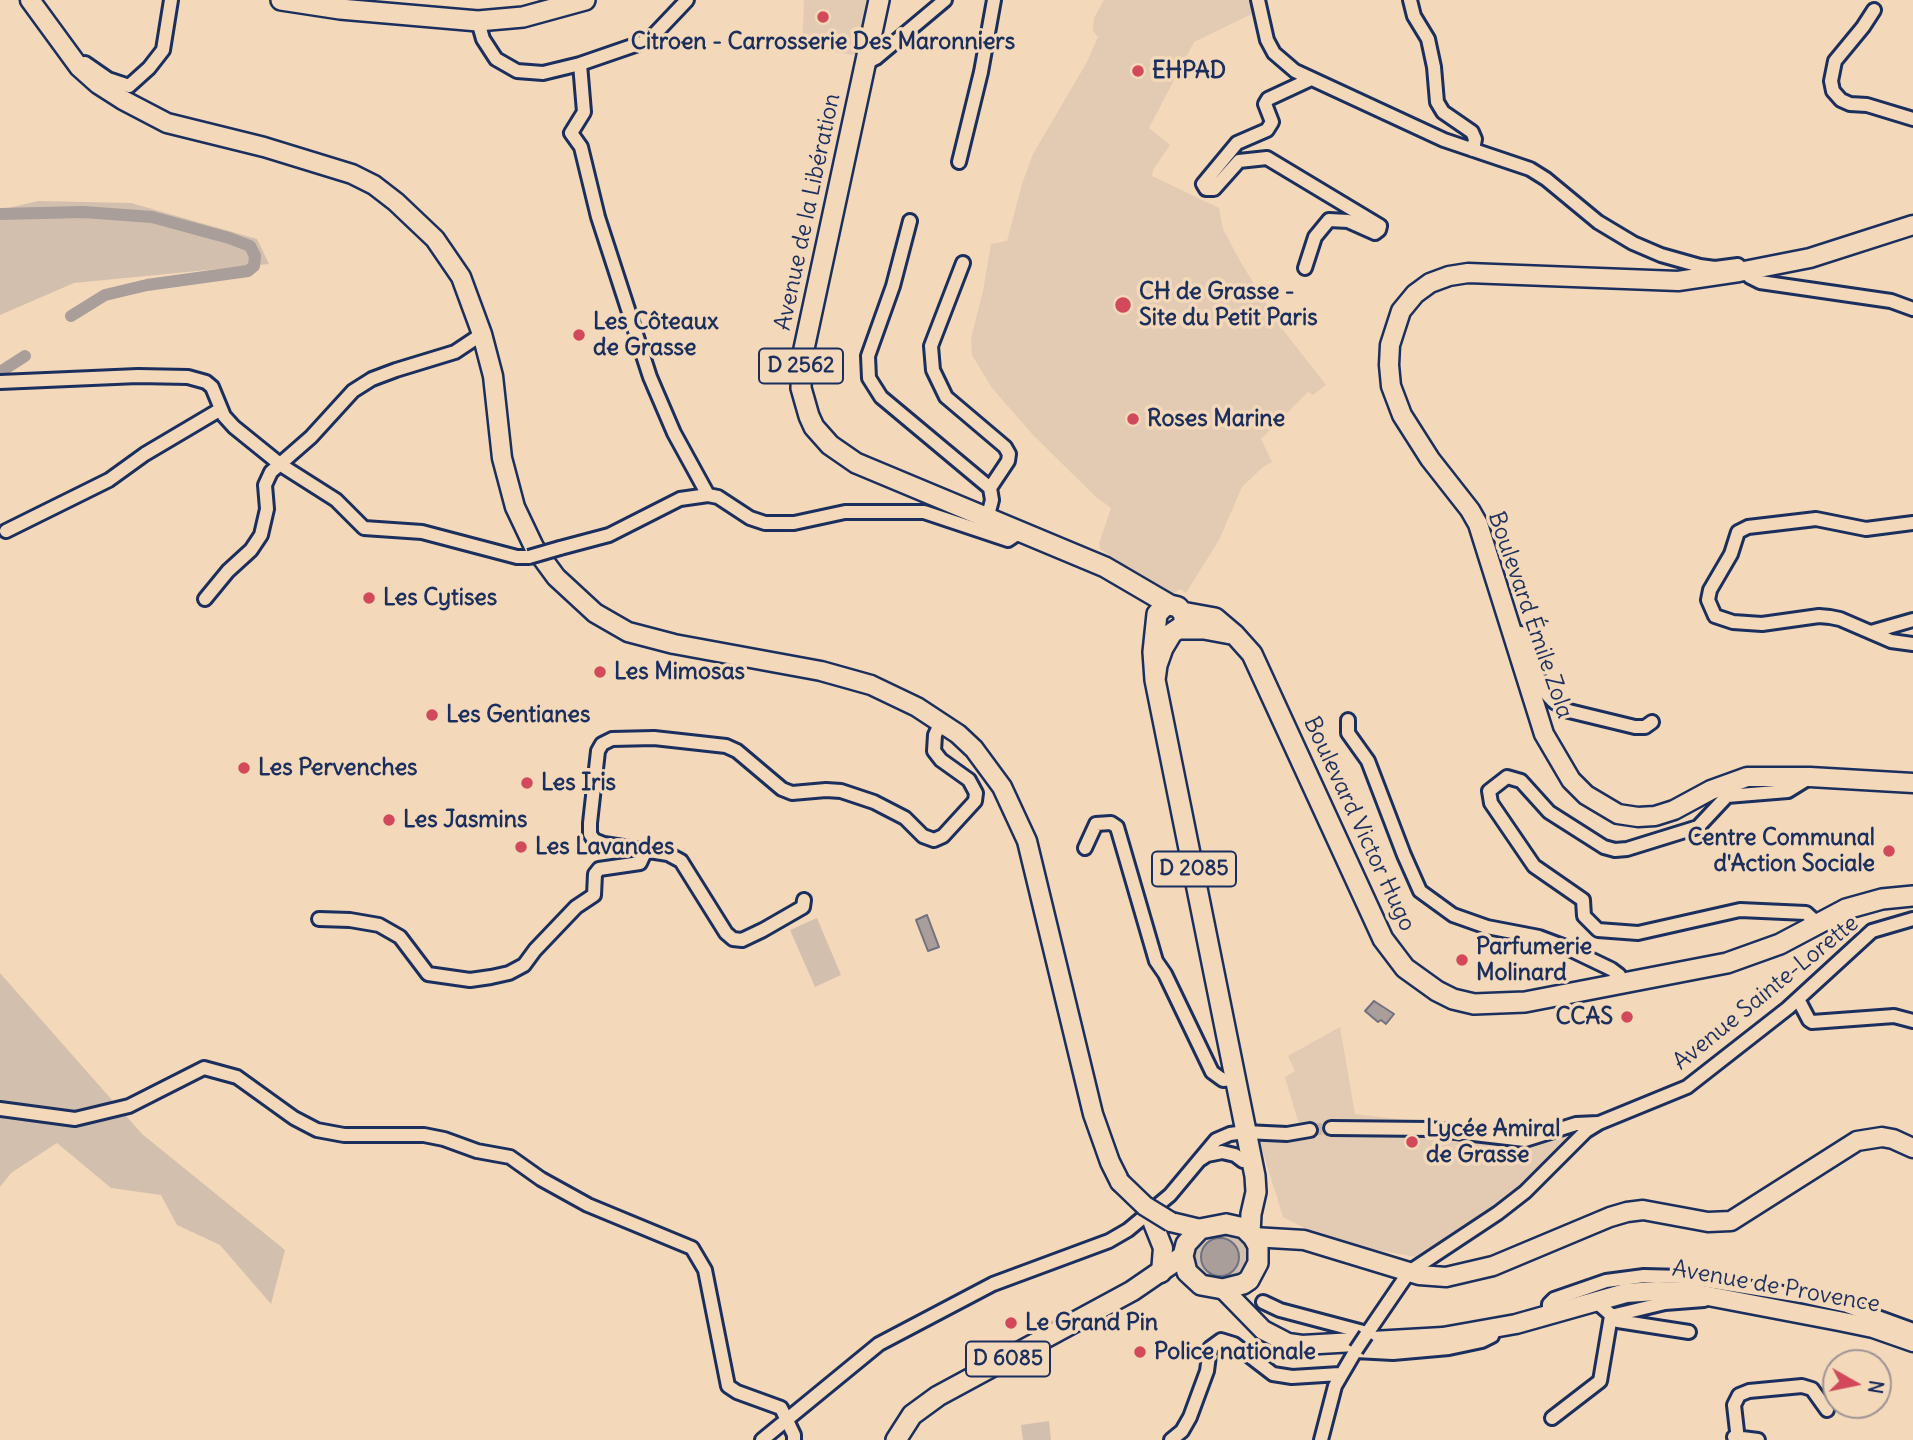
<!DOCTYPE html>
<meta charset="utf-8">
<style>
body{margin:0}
#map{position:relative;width:1913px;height:1440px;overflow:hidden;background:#f3d8ba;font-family:Delius,sans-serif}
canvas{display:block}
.north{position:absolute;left:1822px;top:1349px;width:70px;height:70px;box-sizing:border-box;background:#f3d8ba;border:2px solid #9d9495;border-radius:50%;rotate:99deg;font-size:19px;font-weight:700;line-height:28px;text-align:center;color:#1b2f5e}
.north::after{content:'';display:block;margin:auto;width:24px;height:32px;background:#d1495b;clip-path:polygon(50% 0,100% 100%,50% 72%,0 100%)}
</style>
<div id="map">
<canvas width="1913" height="1440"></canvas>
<div class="north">N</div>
</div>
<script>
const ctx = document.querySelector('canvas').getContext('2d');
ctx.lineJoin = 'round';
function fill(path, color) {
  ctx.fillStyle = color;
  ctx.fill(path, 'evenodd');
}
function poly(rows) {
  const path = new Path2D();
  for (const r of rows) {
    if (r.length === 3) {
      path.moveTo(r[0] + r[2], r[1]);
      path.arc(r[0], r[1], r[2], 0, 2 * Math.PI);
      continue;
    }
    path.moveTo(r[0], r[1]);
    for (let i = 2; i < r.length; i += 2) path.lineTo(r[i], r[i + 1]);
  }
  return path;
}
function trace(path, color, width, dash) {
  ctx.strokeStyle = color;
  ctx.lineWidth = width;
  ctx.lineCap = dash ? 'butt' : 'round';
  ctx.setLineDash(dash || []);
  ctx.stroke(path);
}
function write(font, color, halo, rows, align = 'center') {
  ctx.font = font + ' Delius,sans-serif';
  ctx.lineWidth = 7;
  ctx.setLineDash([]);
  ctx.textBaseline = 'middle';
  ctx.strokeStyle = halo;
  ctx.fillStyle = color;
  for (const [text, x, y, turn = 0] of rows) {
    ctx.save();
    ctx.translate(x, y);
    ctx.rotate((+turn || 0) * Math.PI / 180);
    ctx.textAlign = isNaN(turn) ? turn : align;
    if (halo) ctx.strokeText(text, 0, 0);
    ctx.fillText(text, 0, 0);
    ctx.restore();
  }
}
const built = poly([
 [804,0,871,0,860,56,802,47],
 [1104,0,1257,0,1258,11,1194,42,1149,128,1170,145,1153,170,1152,176,1219,208,1223,229,1240,261,1280,326,1326,385,1313,395,1308,392,1261,439,1272,462,1263,467,1242,487,1219,540,1186,593,1180,589,1170,596,1100,549,1099,544,1111,508,1095,496,1033,435,992,388,972,355,971,338,983,291,991,244,1007,241,1022,184,1033,154,1087,62,1098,37,1093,31,1094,18],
 [1340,1027,1355,1114,1527,1134,1570,1133,1560,1149,1513,1194,1417,1257,1331,1242,1283,1217,1256,1130,1300,1128,1285,1077,1295,1071,1288,1056]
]);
const green = poly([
 [38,201,131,203,257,239,269,264,74,283,0,315,0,210],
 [817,918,841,975,815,987,790,930],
 [0,973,142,1134,285,1250,271,1304,220,1245,177,1225,161,1195,111,1188,57,1143,11,1173,0,1187],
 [1221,1232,1239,1235,1250,1246,1250,1263,1239,1277,1222,1281,1207,1278,1196,1270,1193,1262,1194,1249,1204,1237],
 [1049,1421,1051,1440,1023,1440,1021,1425]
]);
const water = poly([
 [927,915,939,947,928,951,916,920,927,915],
 [1374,1001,1394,1014,1386,1024,1381,1020,1378,1022,1365,1011,1374,1001],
 [1220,1257,19]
]);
const canal = poly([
 [0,214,83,212,152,217,229,238,250,246,255,256,254,266,248,271,147,285,105,295,71,316],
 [0,372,25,356]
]);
const streetTunnel = poly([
 [1310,1130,1331,1128]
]);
const street = poly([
 [1258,0,1267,40,1274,53,1295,71,1444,140,1530,169,1546,179,1598,222,1633,243,1661,255,1700,266,1715,268,1738,265,1750,277,1760,282,1891,301,1913,309],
 [1410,0,1414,16,1428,39,1434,67,1437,102,1443,112,1472,132,1475,139,1473,150],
 [1874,10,1863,27,1835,61,1831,81,1833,91,1841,100,1850,104,1867,105,1913,119],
 [478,21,483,39,496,59,517,71,543,73,580,64,641,43,651,38,687,0],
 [85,63,108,79,129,86,149,68,163,50,171,0],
 [866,63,876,58,945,0],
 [580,64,584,112,571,133,581,147,598,217,650,377,674,433,708,495,718,497,750,518,765,523,794,523,845,512,924,512,1008,540,1020,532],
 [959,162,981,72,994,0],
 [910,221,893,286,868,356,869,378,881,397,990,488,992,500,987,519],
 [963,263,931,346,933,370,946,397,1005,447,1009,454,1008,461,990,488],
 [1305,268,1315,237,1329,220,1348,221,1375,233,1379,230,1380,226,1267,158,1239,161,1214,189,1206,189,1203,184,1237,143,1267,130,1272,122,1265,104,1268,99,1311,79],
 [0,382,138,376,188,377,206,382,212,387,224,416,234,427,281,465,336,500,364,528,422,532,517,557,529,557],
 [1913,523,1866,529,1816,519,1748,527,1738,532,1731,554,1710,590,1708,600,1715,616,1733,622,1762,624,1819,616,1830,617,1840,619,1891,641,1913,644],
 [6,531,109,480,145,454,221,409],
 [560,548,609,535,680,499,708,495],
 [205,599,228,571,251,550,261,535,267,509,265,485,271,472,311,437,353,391,372,379,396,370,455,352,482,334],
 [1871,632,1913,620],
 [1514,634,1521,633,1524,635,1542,689,1553,701,1569,711,1635,727,1645,727,1652,722],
 [1348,720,1348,733,1368,761,1404,855,1420,891,1453,915,1487,927,1539,937,1563,946,1611,969,1619,975,1622,984],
 [1809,778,1788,791,1727,796,1698,827,1627,849,1615,850,1604,847,1549,812,1521,781,1507,777,1489,791,1491,803,1534,866,1583,900,1584,916,1598,930,1638,933,1740,910,1806,913,1817,923],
 [1085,848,1096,824,1111,823,1117,827,1156,961,1165,974,1212,1072,1223,1080,1234,1079],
 [804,900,803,907,763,930,742,940,733,939,726,933,681,861,668,854,604,844,594,840,590,834,590,823,598,751,602,744,612,739,654,738,726,746,737,751,782,789,792,793,826,790,841,791,874,802,905,818,923,836,934,840,943,836,975,801,976,793,969,780,941,760,934,751,935,735,941,722],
 [319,919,350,920,379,925,400,937,428,974,470,980,491,977,509,973,524,965,535,950,576,907,594,895,595,874,599,869,640,863,646,850],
 [1798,999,1809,1020,1812,1022,1894,1016,1913,1021],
 [0,1109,75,1119,129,1106,204,1068,237,1077,294,1118,317,1130,344,1135,424,1135,444,1139,477,1151,510,1157,541,1179,588,1205,692,1248,705,1270,728,1386,737,1392,781,1408,794,1435,794,1440],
 [1331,1128,1430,1129,1525,1140,1576,1124,1598,1123],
 [1201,1159,1207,1155,1222,1152,1235,1155,1243,1161],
 [1594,1300,1618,1321,1689,1332],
 [1263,1302,1280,1310,1367,1333],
 [1549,1314,1549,1304,1554,1299,1606,1281,1644,1276,1683,1277,1801,1296,1847,1306,1913,1330],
 [1611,1316,1665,1303,1704,1300],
 [1366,1335,1409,1272,1498,1213,1525,1192,1586,1131,1599,1123,1687,1087,1788,1008,1872,931,1913,919],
 [1355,1351,1393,1353,1449,1348,1482,1341,1492,1336,1494,1328],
 [1552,1418,1600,1381,1611,1316],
 [1734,1437,1758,1440],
 [762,1440,879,1344,993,1284,1109,1241,1128,1230,1170,1195,1216,1140,1230,1134,1245,1132,1287,1134,1310,1130],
 [1171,1440,1182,1431,1190,1417,1207,1371,1210,1348,1221,1340,1234,1344,1273,1374,1292,1377,1340,1374],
 [1321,1440,1335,1386,1356,1350],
 [1738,1440,1734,1405,1739,1395,1749,1391,1802,1386,1812,1389,1827,1410]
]);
const secondary = poly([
 [30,0,79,67,98,84,123,100,167,123,264,147,352,174,374,185,396,202,435,239,461,277,482,334,493,376,502,458,515,507,534,547,556,577,595,613,628,632,674,644,821,671,871,685,917,707,958,734,974,749,1002,787,1027,841,1093,1114,1110,1162,1120,1182],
 [1913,225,1810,258,1739,272,1678,281,1468,273,1449,276,1430,283,1415,294,1401,311,1390,345,1389,365,1391,386,1402,415,1430,459,1470,510,1478,524,1544,734,1571,780,1586,795,1618,814,1638,817,1655,816,1674,810,1711,790,1747,777,1810,777,1913,783],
 [1171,1222,1200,1229],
 [1153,1223,1163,1248,1161,1273],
 [1253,1237,1304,1240,1419,1275,1446,1277,1493,1266,1610,1217,1627,1212,1643,1210,1708,1222,1731,1221,1857,1141,1882,1137,1893,1139,1913,1148],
 [1223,1289,1263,1330,1288,1343,1302,1345,1443,1337,1516,1324,1626,1293,1657,1291,1687,1292,1839,1321,1873,1328,1913,1342]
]);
const primary = poly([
 [281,0,340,9,478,21,523,17,585,0],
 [879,0,802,358,801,388,809,416,814,427,830,445,856,463,1105,567,1170,605,1178,607,1184,614,1184,625,1172,633,1163,648,1157,665,1155,680],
 [1170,605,1165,606,1157,614,1153,652,1155,680,1255,1176,1256,1192,1251,1214,1250,1233],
 [1182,612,1215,618,1235,635,1252,654,1383,939,1405,968,1437,991,1453,999,1474,1004,1525,1002,1727,963,1780,944,1846,909,1882,899,1913,896],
 [1181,629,1204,629,1231,634],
 [1226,1224,1244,1228,1253,1237,1258,1246,1258,1263,1249,1280,1243,1284,1223,1289,1201,1285,1187,1272,1183,1256,1186,1244,1200,1229,1226,1224],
 [896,1440,912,1415,938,1396,1132,1291,1183,1256]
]);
const streetBridge = poly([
 [529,557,560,548],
 [1356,1350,1366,1335]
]);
const secondaryBridge = poly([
 [1120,1182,1145,1206,1171,1222]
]);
const markers = [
 [823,17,7,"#d1495b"],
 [1138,71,7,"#d1495b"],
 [1123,305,9,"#d1495b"],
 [579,335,7,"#d1495b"],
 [1133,419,7,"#d1495b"],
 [369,598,7,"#d1495b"],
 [600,672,7,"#d1495b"],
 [432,715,7,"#d1495b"],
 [244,768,7,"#d1495b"],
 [527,783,7,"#d1495b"],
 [389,820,7,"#d1495b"],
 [521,847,7,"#d1495b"],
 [1889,851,7,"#d1495b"],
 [1462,960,7,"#d1495b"],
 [1627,1017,7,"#d1495b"],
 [1412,1142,7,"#d1495b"],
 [1011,1323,7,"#d1495b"],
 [1140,1352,7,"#d1495b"]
];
const shields = [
 [801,366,84],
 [1194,869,84],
 [1008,1359,84]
];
const shieldNames = [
 ["D 2562",801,366],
 ["D 2085",1194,869],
 ["D 6085",1008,1359]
];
const poiNames = [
 ["Citroen - Carrosserie Des Maronniers",823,42,"center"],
 ["EHPAD",1152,71],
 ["CH de Grasse -",1139,292],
 ["Site du Petit Paris",1139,318],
 ["Les Côteaux",593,322],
 ["de Grasse",593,348],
 ["Roses Marine",1147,419],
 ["Les Cytises",383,598],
 ["Les Mimosas",614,672],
 ["Les Gentianes",446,715],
 ["Les Pervenches",258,768],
 ["Les Iris",541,783],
 ["Les Jasmins",403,820],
 ["Centre Communal",1875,838,"right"],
 ["d'Action Sociale",1875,864,"right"],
 ["Les Lavandes",535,847],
 ["Parfumerie",1476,947],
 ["Molinard",1476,973],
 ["CCAS",1613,1017,"right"],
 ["Lycée Amiral",1426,1129],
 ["de Grasse",1426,1155],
 ["Le Grand Pin",1025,1323],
 ["Police nationale",1154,1352]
];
const streetNames = [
 ["Avenue de la Libération",808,212,-78],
 ["Boulevard Émile Zola",1530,615,71],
 ["Boulevard Victor Hugo",1359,824,65],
 ["Avenue Sainte-Lorette",1766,993,-39],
 ["Avenue de Provence",1776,1287,10]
];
fill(built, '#e3cbb3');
fill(green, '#d3bfad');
fill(water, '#a99e9a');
trace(water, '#707282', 2);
trace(canal, '#a99e9a', 12);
trace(streetTunnel, '#c8b6a8', 12, [12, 6]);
trace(street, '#1b2f5e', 18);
trace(secondary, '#1b2f5e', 23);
trace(primary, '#1b2f5e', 24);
trace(street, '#f3d8ba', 12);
trace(secondary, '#f3d8ba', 18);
trace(primary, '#f3d8ba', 19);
trace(streetBridge, '#1b2f5e', 18, []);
trace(secondaryBridge, '#1b2f5e', 23, []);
trace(streetBridge, '#f3d8ba', 12);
trace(secondaryBridge, '#f3d8ba', 18);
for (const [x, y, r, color] of markers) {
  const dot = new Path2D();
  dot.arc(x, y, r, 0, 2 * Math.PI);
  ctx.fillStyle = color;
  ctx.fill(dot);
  trace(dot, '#f3d8ba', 2.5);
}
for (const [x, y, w] of shields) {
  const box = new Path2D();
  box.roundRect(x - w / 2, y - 17.5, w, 35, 5);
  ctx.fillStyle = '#f3d8ba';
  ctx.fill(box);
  trace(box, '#1b2f5e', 2);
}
write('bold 21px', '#1b2f5e', null, shieldNames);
write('bold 23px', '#1b2f5e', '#f3d8ba', poiNames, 'left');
write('23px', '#1b2f5e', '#f3d8ba', streetNames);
</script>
